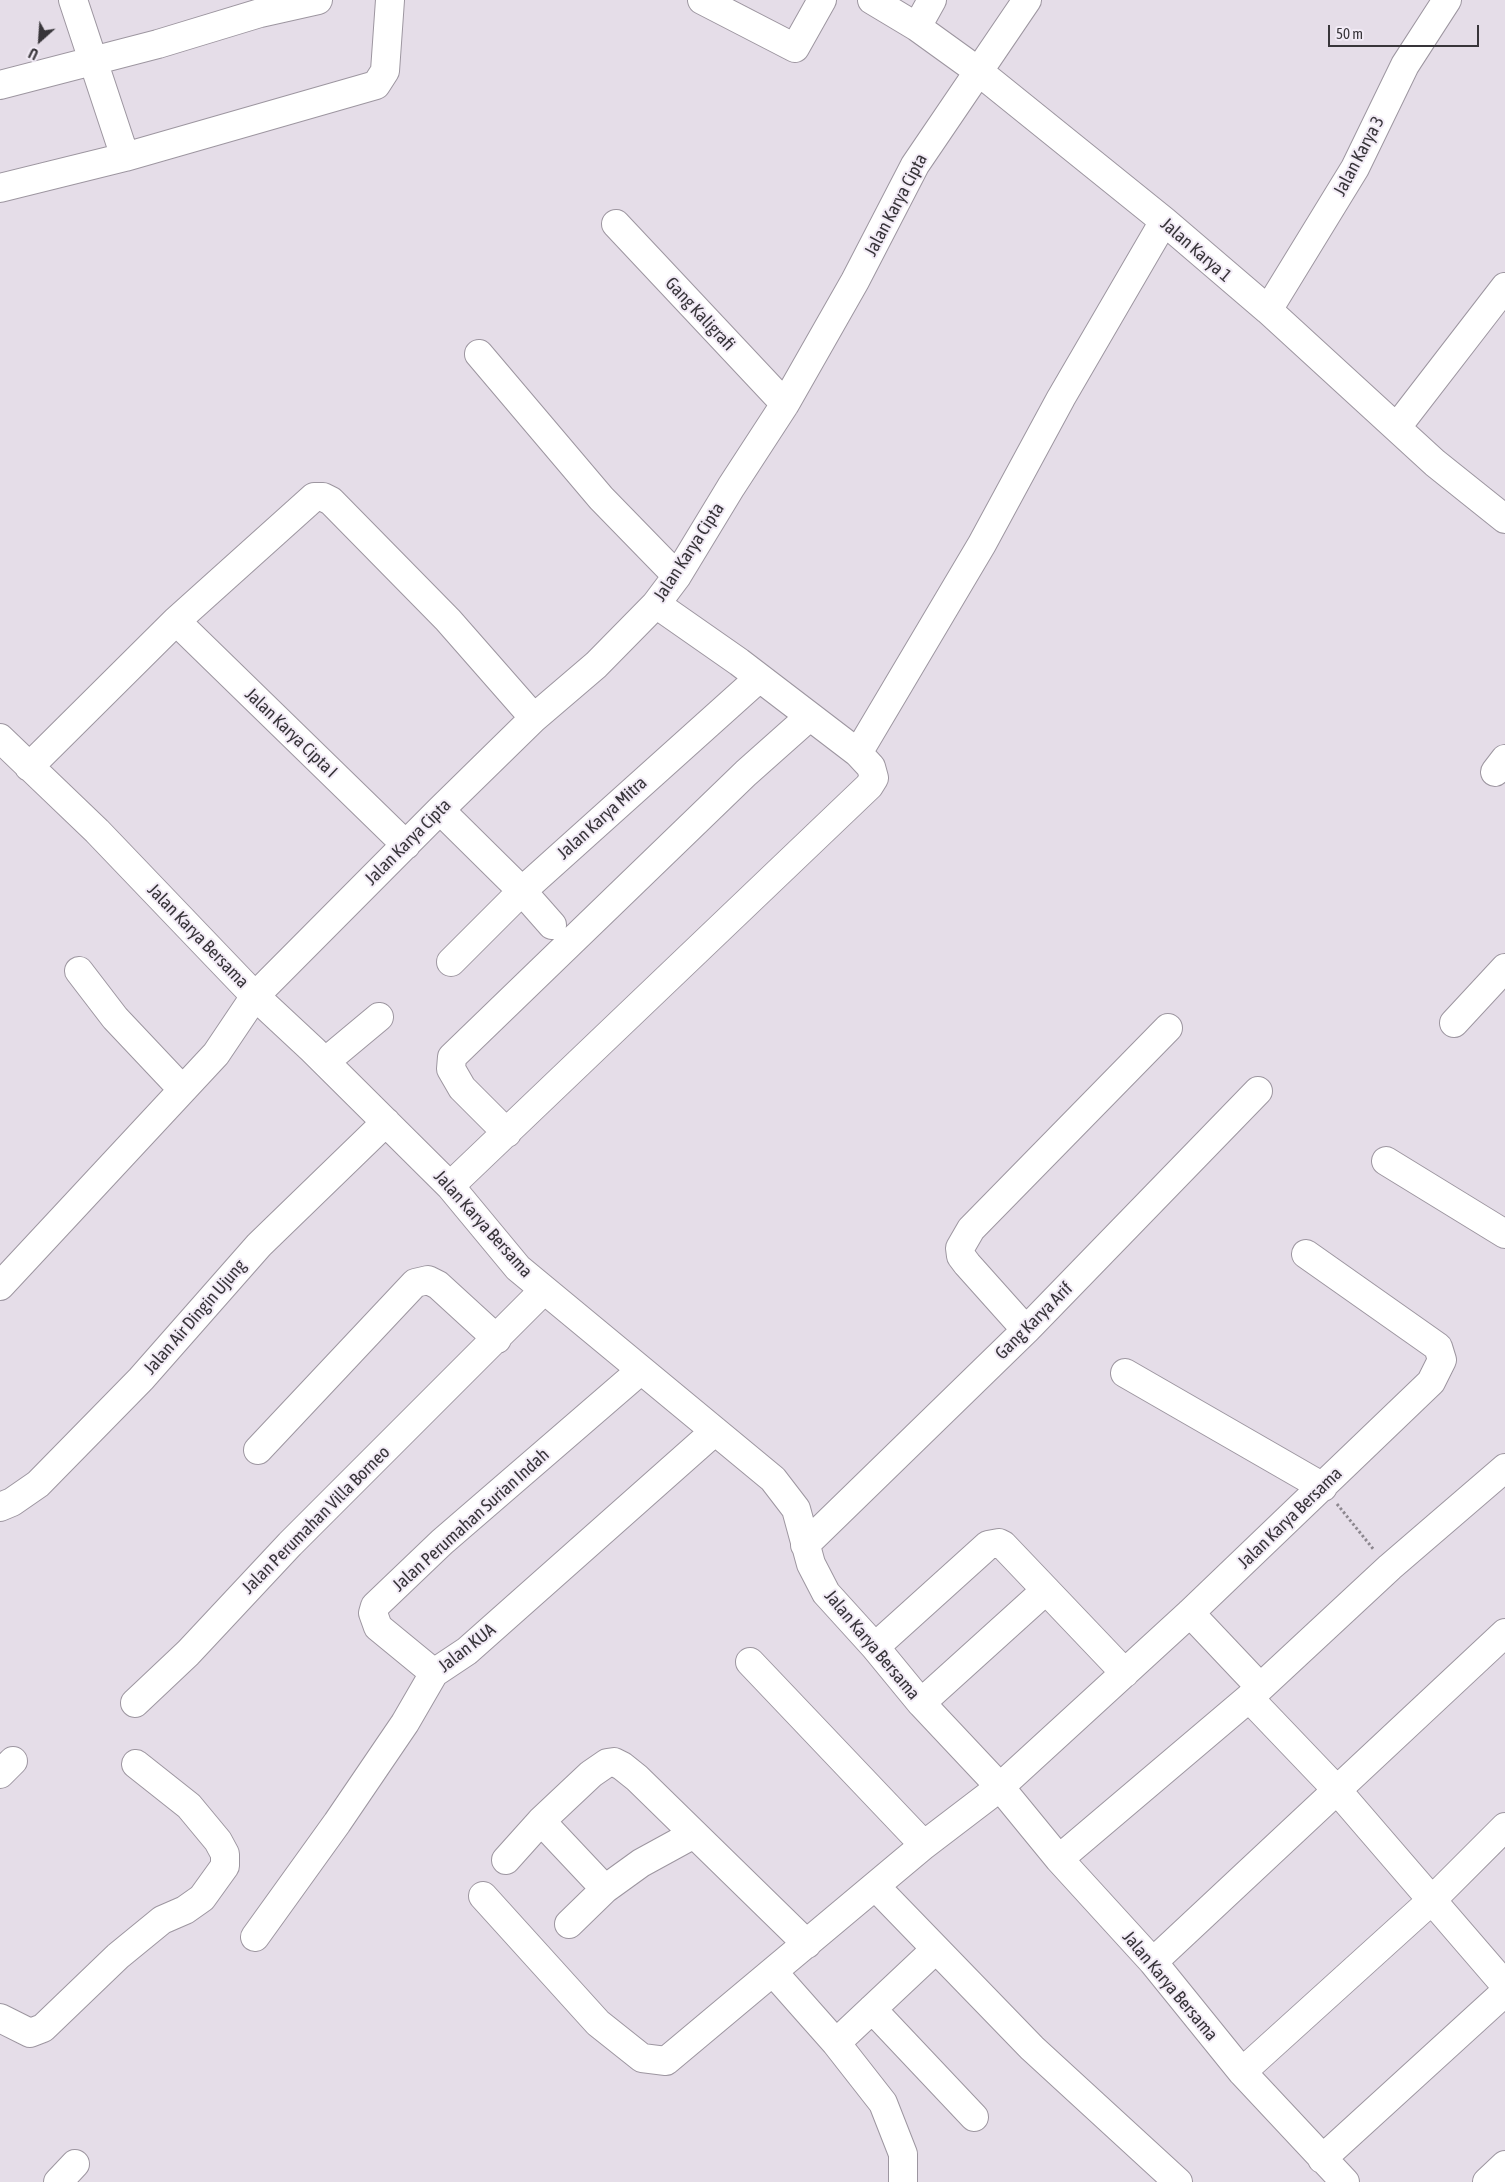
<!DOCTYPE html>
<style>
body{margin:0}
#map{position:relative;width:1505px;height:2182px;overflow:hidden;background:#e5dde8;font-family:"Asap Condensed",sans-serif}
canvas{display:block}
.north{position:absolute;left:15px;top:15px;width:50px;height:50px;-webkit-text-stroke:4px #f2ebf6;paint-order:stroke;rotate:206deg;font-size:14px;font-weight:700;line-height:20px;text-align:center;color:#38353a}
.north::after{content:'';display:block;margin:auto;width:18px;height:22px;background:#38353a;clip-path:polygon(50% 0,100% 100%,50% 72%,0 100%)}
.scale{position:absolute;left:1328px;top:25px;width:151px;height:22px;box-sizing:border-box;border:2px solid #38353a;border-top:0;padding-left:6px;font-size:15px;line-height:18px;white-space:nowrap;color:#38353a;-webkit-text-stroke:4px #f2ebf6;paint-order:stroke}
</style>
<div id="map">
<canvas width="1505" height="2182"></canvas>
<div class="north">U</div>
<div class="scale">50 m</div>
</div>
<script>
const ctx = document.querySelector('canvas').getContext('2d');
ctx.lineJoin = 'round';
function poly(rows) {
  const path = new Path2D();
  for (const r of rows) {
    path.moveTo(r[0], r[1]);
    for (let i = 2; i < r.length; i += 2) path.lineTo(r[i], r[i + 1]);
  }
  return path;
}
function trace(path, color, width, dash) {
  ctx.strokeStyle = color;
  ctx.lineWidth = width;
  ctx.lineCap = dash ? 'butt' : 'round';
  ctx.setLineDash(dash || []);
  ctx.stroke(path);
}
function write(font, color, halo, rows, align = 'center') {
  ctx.font = font + ' "Asap Condensed",sans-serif';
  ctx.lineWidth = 4;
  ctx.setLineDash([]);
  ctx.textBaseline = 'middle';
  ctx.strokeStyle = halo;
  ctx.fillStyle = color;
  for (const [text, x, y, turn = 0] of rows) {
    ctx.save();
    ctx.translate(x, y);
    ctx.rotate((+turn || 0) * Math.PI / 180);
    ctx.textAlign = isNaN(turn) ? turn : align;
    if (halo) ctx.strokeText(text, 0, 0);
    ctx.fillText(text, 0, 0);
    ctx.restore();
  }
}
const path = poly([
 [1337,1504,1374,1550]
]);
const minor = poly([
 [73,0,125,157],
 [702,0,795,48,822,0],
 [872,0,917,27,978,71,1164,221,1268,310,1435,463,1505,519],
 [917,27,932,0],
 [0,85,158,44,260,13,318,0],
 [0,188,125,157,376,85,385,71,390,0],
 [616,224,785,404],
 [1268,310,1355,168,1405,65,1447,0],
 [479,354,601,498,677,576],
 [1397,427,1505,287],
 [176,621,406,845],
 [0,738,97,831,255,996,313,1050,450,1186,518,1268,773,1479,796,1509,811,1564,826,1593,875,1647,921,1703,1000,1787,1059,1859,1153,1962,1242,2072,1345,2182],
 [858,753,982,544,1061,398,1164,221],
 [29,767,176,621,314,497,323,497,331,501,448,620,534,718],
 [1495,772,1505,759],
 [440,810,522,891,552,925],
 [451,962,522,891,758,679],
 [79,971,115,1018,182,1089],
 [1454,1023,1505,968],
 [325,1062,379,1017],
 [507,1133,462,1088,451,1069,452,1057,746,773,809,717],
 [1386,1161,1505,1234],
 [450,1186,869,786,874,778,871,767,858,753,739,662,656,604],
 [0,1286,216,1054,255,996,440,810,534,718,596,665,656,604,677,576,731,487,785,404,855,281,915,165,1027,0],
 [1026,1330,967,1264,961,1256,960,1248,971,1229,1168,1028],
 [1125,1373,1323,1487],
 [258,1450,415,1283,428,1280,438,1285,497,1339],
 [0,1507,12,1502,38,1484,141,1379,259,1245,386,1122],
 [805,1545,1026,1330,1258,1091],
 [1190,1613,1260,1687],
 [875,1647,988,1545,999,1543,1003,1545,1125,1673],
 [750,1662,924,1845],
 [434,1673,378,1627,373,1613,375,1606,442,1542,640,1371],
 [1249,1698,1336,1789,1505,1985],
 [135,1703,188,1653,290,1544,544,1290],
 [921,1703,1046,1590],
 [0,1774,13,1761],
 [541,1821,605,1889],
 [1059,1859,1249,1698,1390,1567,1505,1468],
 [506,1860,541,1821,591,1774,607,1763,614,1762,622,1766,637,1778,807,1944],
 [875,1886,1032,2048,1178,2182],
 [483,1896,598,2023,642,2058,666,2061,924,1845,1000,1787,1190,1613,1431,1382,1442,1360,1438,1347,1306,1254],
 [569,1924,605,1889,641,1863,694,1834],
 [255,1937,337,1823,405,1723,434,1673,467,1651,715,1431],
 [1153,1962,1505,1633],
 [774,1973,836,2043,883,2103,903,2154,903,2182],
 [872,2009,974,2117],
 [0,2018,30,2033,43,2028,118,1956,162,1920,185,1910,202,1898,225,1866,225,1854,218,1841,189,1806,136,1764],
 [836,2043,936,1949],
 [1242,2072,1432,1900,1505,1827],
 [1322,2159,1505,1992],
 [58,2182,75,2164],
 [1487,2182,1505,2165]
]);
const streetNames = [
 ["Jalan Karya 3",1359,156,-62],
 ["Jalan Karya Cipta",896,205,-62],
 ["Jalan Karya 1",1196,250,41],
 ["Gang Kaligrafi",700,314,47],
 ["Jalan Karya Cipta",689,552,-57],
 ["Jalan Karya Cipta I",291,733,44],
 ["Jalan Karya Mitra",602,818,-42],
 ["Jalan Karya Cipta",408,842,-45],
 ["Jalan Karya Bersama",198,936,46],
 ["Jalan Karya Bersama",483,1224,48],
 ["Jalan Air Dingin Ujung",195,1317,-49],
 ["Gang Karya Arif",1034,1321,-45],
 ["Jalan Karya Bersama",1290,1518,-44],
 ["Jalan Perumahan Villa Borneo",316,1520,-45],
 ["Jalan Perumahan Surian Indah",471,1520,-42],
 ["Jalan Karya Bersama",872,1645,50],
 ["Jalan KUA",467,1648,-38],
 ["Jalan Karya Bersama",1170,1986,50]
];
trace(minor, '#9d96a0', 30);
trace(path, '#8d878f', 3, [2.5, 2.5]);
trace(minor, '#fff', 28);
write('18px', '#38353a', '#f2ebf6', streetNames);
</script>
